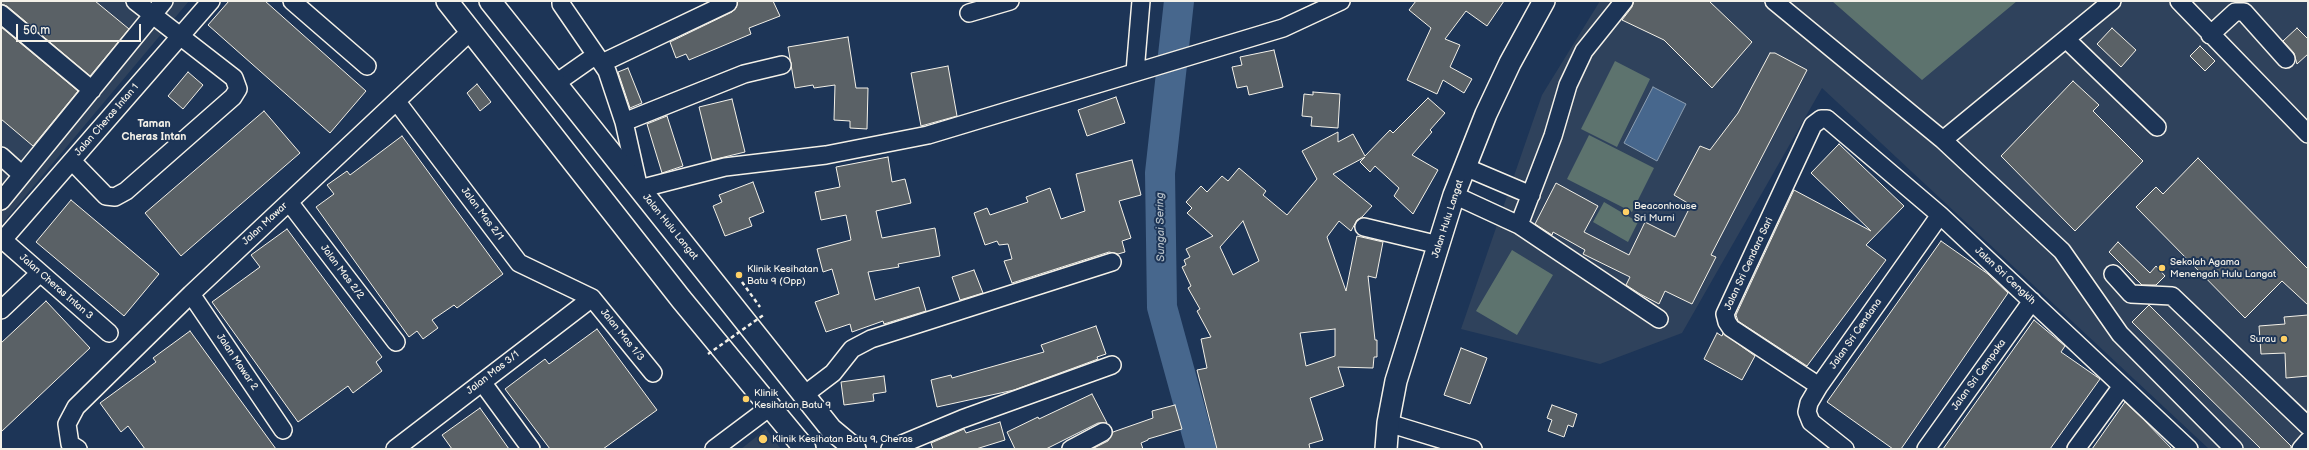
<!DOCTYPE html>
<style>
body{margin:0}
#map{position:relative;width:2309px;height:450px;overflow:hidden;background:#1d3557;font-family:"Balsamiq Sans",sans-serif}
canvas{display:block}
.frame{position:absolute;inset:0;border:2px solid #f4f1e8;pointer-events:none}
.scale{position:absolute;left:16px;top:24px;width:125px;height:18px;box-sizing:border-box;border:2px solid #f4f1e8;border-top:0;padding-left:5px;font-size:12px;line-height:14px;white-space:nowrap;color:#f4f1e8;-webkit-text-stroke:3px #1d3557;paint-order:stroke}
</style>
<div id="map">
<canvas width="2309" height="450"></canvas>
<div class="frame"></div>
<div class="scale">50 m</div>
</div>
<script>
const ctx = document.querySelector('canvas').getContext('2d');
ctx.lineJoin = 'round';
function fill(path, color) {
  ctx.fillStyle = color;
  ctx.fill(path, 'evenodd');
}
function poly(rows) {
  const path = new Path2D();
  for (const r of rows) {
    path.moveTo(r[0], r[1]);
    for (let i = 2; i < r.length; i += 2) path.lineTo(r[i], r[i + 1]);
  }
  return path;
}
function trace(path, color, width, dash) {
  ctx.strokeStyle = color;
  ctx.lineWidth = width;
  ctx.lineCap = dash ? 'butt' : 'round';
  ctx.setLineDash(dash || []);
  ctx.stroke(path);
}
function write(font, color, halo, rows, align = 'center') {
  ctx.font = font + ' "Balsamiq Sans",sans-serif';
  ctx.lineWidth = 4;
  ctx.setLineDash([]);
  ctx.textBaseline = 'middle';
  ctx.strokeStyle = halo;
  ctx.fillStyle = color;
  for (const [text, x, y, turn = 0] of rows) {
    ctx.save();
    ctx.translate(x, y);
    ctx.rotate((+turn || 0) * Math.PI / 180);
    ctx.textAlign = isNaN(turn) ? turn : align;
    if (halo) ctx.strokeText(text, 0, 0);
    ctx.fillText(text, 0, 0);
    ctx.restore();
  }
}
const built = poly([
 [1,1,189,1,1,225],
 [1600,1,2308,1,2308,449,2209,449,1822,88,1682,333,1600,364,1461,329,1542,95],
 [766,429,781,449,741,449]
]);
const green = poly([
 [1832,1,2017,1,1922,80],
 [1615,61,1650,79,1617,147,1581,129],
 [1589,135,1654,168,1632,212,1567,179],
 [1604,202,1638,222,1628,242,1593,222],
 [1512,250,1553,275,1517,335,1476,311]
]);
const water = poly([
 [1653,87,1686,104,1657,161,1624,143,1653,87]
]);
const river = poly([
 [1179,1,1160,173,1162,307,1201,449]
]);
const building = poly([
 [1,1,95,1,129,29,90,76,7,6,1,4,1,1],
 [229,1,265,1,366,91,330,133,208,25,229,1],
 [738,1,773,1,780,16,749,28,751,34,689,60,686,54,676,58,670,42,732,12,736,8,738,1],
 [1416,1,1504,1,1487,26,1466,11,1445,39,1460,45,1450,67,1472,79,1464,93,1443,80,1437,94,1407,80,1431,28,1409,10,1416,1],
 [1634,1,1709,1,1752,42,1712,88,1664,40,1622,20,1632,7,1634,1],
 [1,27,78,91,33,146,1,119,1,27],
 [2112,28,2136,50,2121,67,2097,44,2112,28],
 [2297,28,2308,39,2308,54,2297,64,2294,53,2283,41,2297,28],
 [848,37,856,88,868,88,867,129,850,128,850,121,834,120,835,85,814,88,813,85,795,88,788,47,848,37],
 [2200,46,2215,61,2205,71,2190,56,2200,46],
 [1274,50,1283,87,1249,95,1247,86,1237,88,1232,67,1242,65,1240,57,1274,50],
 [1770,53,1775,53,1807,70,1711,255,1716,257,1692,304,1665,291,1659,304,1640,294,1626,285,1630,277,1583,254,1585,250,1553,232,1552,235,1535,224,1556,183,1598,206,1584,232,1629,255,1645,222,1675,237,1691,205,1674,195,1700,146,1710,150,1738,113,1770,53],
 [948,66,957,116,921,126,911,73,948,66],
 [628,68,642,103,630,108,618,72,628,68],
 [188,72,203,85,183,109,168,96,188,72],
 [2073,81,2099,105,2093,111,2143,161,2075,231,2001,156,2073,81],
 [477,84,491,102,480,111,467,93,477,84],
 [1313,92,1340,94,1338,128,1311,126,1312,117,1302,116,1304,94,1313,95,1313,92],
 [1116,97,1125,123,1087,136,1078,110,1116,97],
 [1428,98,1445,113,1430,130,1432,132,1412,155,1438,170,1413,214,1394,196,1399,188,1375,166,1370,172,1360,162,1365,157,1333,174,1372,206,1362,217,1357,220,1351,231,1339,221,1327,237,1346,291,1357,236,1383,242,1376,278,1368,276,1375,340,1377,340,1377,357,1374,357,1373,368,1338,367,1344,386,1310,398,1323,440,1309,444,1310,449,1217,449,1197,370,1207,368,1201,339,1211,337,1197,311,1200,309,1188,288,1191,286,1182,267,1186,265,1184,260,1190,257,1186,249,1213,236,1187,213,1192,208,1186,202,1201,186,1207,192,1222,176,1228,181,1239,168,1266,191,1263,195,1287,215,1317,179,1302,151,1338,132,1338,142,1353,134,1365,156,1390,130,1393,133,1428,98],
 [1243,221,1259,261,1233,275,1220,247,1243,221],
 [1335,329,1335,356,1306,366,1300,333,1335,329],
 [732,99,745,152,712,160,699,107,732,99],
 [264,111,300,153,181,256,145,213,264,111],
 [667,116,683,166,662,173,647,124,667,116],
 [402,136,503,274,457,308,454,305,432,320,438,328,423,339,417,331,409,337,316,207,334,194,327,185,347,171,350,175,402,136],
 [1839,144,1904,206,1866,245,1886,260,1807,366,1738,321,1736,315,1794,190,1871,231,1811,173,1839,144],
 [888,157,892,182,905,179,911,203,876,211,882,238,935,228,940,256,898,264,899,267,868,272,875,300,919,287,926,311,884,324,883,321,852,332,850,324,826,332,815,302,839,294,832,269,823,272,817,249,851,240,846,215,821,220,815,192,840,187,836,167,888,157],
 [2198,158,2308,269,2308,305,2282,281,2245,318,2136,207,2156,187,2163,194,2198,158],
 [1132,160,1141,195,1119,201,1131,238,1122,241,1125,252,1118,254,1109,252,1012,283,1004,261,1012,259,1008,244,999,245,997,241,985,245,974,213,987,208,990,215,1028,202,1026,197,1050,188,1061,219,1085,211,1076,174,1132,160],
 [753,182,764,212,749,218,752,226,725,236,713,206,722,202,719,195,753,182],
 [71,200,159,274,124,316,36,242,71,200],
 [287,229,382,357,376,362,382,371,353,393,348,386,298,422,212,302,260,267,251,255,287,229],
 [1941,241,1988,274,2008,293,1901,449,1893,449,1827,402,1941,241],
 [2118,242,2150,273,2156,266,2165,276,2156,285,2142,285,2109,252,2118,242],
 [974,270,983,293,960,300,952,277,974,270],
 [46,301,90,348,1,432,1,343,46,301],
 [2149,305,2291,446,2291,449,2261,449,2132,322,2149,305],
 [2308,315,2308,376,2286,378,2285,353,2261,354,2259,326,2285,324,2284,317,2308,315],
 [2034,320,2065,346,2061,352,2100,379,2050,449,1943,449,2034,320],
 [1096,326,1106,354,1097,357,1098,359,1014,390,937,407,931,380,951,375,952,378,1044,352,1041,345,1096,326],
 [597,329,657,410,603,449,550,449,505,389,545,359,549,364,597,329],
 [190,331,276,449,145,449,128,426,121,432,100,403,156,362,153,358,190,331],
 [1717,333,1722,336,1723,333,1755,356,1742,380,1704,359,1717,333],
 [1461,348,1487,358,1470,404,1444,395,1461,348],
 [884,376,886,392,873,394,874,401,844,405,841,382,884,376],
 [1092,394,1107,423,1098,423,1046,449,1015,449,1007,432,1038,417,1039,419,1092,394],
 [2125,402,2143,419,2172,449,2092,449,2125,402],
 [1175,405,1182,429,1148,439,1148,440,1141,443,1143,449,1092,449,1108,441,1113,432,1153,418,1152,411,1175,405],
 [1552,405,1577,414,1573,427,1568,425,1564,437,1548,431,1552,420,1547,418,1552,405],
 [480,408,490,422,509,449,452,449,442,435,480,408],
 [1000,422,1005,440,976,449,933,449,931,443,964,429,966,433,1000,422]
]);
const path = poly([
 [742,282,760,307]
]);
const minor = poly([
 [292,1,367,66],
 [561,1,561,4,607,71,624,122,639,189,725,167,826,155,928,135,1283,28,1341,1],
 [1774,1,1943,140,2062,251,2120,334,2234,449],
 [2179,1,2308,134],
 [969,13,1010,1],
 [1,14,92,90],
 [2210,35,2235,12,2244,12,2286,59],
 [2066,39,2157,127],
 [602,63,728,3],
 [1135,72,1141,1],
 [556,83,596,55],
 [397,102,519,263,592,298,653,373],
 [624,122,744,74,782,65],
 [1943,140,2112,1],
 [1,156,22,175],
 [72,161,106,196,115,197,126,191,233,97,238,89,234,78,135,1],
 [1465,167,1531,195],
 [1454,195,1519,225,1659,319],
 [1,201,164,1],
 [289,202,396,342],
 [1519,225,1553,136,1568,85,1584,51,1624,1],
 [1364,227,1439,245],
 [3,240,109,333],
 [1,242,211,1],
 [2113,274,2131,294,2172,296,2308,426],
 [191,294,283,430],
 [1,310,40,273],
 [482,382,531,449],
 [1819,386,1731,328,1727,322,1725,314,1813,125,1821,119,1827,119,1940,215,2189,449],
 [804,395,833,373,852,349,871,339,1112,262],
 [1388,423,1473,449],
 [78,449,70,444,67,424,76,407,191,294,471,31],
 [395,449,592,298],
 [714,449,770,407],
 [890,449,962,419,1112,365],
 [1071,449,1103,432],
 [1845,449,1811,422,1807,412,1809,403,1819,386,1940,215],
 [1926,449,2032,301],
 [2076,449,2122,386],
 [2301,449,2308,441]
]);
const major = poly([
 [447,1,681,299,805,449],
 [490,1,831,429,855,449],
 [1386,449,1388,423,1396,381,1454,195,1486,114,1510,63,1544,1]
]);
const pathBridge = poly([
 [708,354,765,314]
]);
const markers = [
 [1626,212,4,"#ffd166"],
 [2162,268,4,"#ffd166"],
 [739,275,4,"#ffd166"],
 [2284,339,4,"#ffd166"],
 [746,399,4,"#ffd166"],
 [763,439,5,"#ffd166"]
];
const streetNames = [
 ["Jalan Cheras Intan 1",107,120,-49],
 ["Jalan Mas 2/1",482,214,53],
 ["Jalan Hulu Langat",1448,219,-72],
 ["Jalan Mawar",265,224,-43],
 ["Jalan Hulu Langat",670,227,51],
 ["Jalan Sri Cendara Sari",1749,264,-65],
 ["Jalan Mas 2/2",342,272,53],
 ["Jalan Sri Cengkih",2005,276,43],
 ["Jalan Cheras Intan 3",56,287,41],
 ["Jalan Sri Cendana",1856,334,-55],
 ["Jalan Mas 1/3",622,335,51],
 ["Jalan Mawar 2",237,362,56],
 ["Jalan Mas 3/1",493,373,-38],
 ["Jalan Sri Cempaka",1979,375,-54]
];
const poiNames = [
 ["Beaconhouse",1634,206],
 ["Sri Murni",1634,218],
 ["Sekolah Agama",2170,262],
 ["Menengah Hulu Langat",2170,274],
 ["Klinik Kesihatan",747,269],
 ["Batu 9 (Opp)",747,281],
 ["Surau",2276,339,"right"],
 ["Klinik",754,393],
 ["Kesihatan Batu 9",754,405],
 ["Klinik Kesihatan Batu 9, Cheras",772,439]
];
const neighbourhoodNames = [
 ["Taman",154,124],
 ["Cheras Intan",154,137]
];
const waterNames = [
 ["Sungai Sering",1161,227,-91]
];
fill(built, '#2f425c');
fill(green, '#5d736e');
fill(water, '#47678d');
trace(water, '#8c9eb1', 1);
trace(river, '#47678d', 30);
fill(building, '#5a6166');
trace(building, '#f4f1e8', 1);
trace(minor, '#f4f1e8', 20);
trace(major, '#f4f1e8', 24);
trace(path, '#f4f1e8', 2.5, [4, 3]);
trace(minor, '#1d3557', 17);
trace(major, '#1d3557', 21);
trace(pathBridge, '#f4f1e8', 2.5, [4, 3]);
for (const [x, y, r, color] of markers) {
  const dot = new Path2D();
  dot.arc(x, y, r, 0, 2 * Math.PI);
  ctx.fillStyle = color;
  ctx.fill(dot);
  trace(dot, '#1d3557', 1.5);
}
write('10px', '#f4f1e8', '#1d3557', streetNames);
write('10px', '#f4f1e8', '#1d3557', poiNames, 'left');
write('bold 11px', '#f4f1e8', '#1d3557', neighbourhoodNames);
write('italic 11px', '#b7c1c8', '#1d3557', waterNames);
</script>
